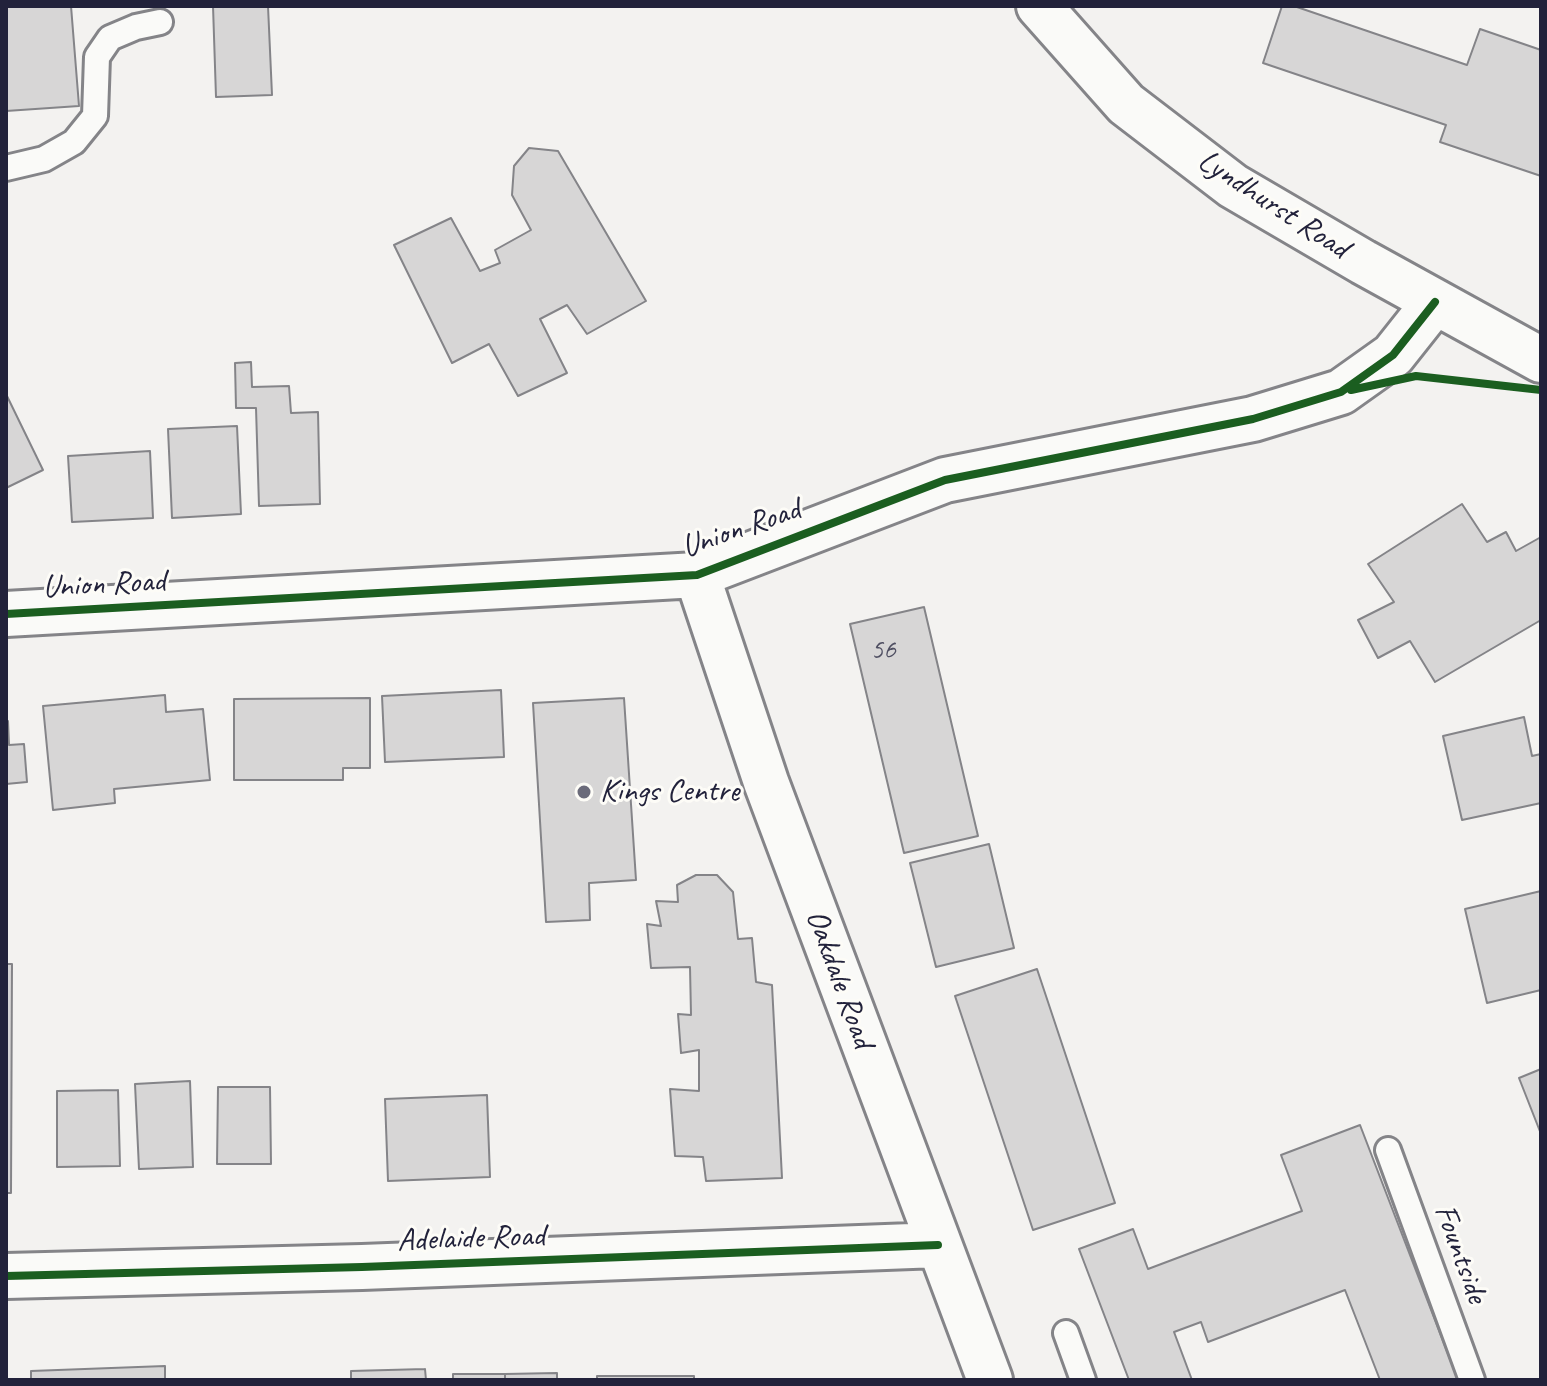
<!DOCTYPE html>
<style>
body{margin:0}
#map{position:relative;width:1547px;height:1386px;overflow:hidden;background:#f3f2f0;font-family:Caveat,sans-serif}
canvas{display:block}
.frame{position:absolute;inset:0;border:8px solid #22223b;pointer-events:none}
</style>
<div id="map">
<canvas width="1547" height="1386"></canvas>
<div class="frame"></div>
</div>
<script>
const ctx = document.querySelector('canvas').getContext('2d');
ctx.lineJoin = 'round';
function fill(path, color) {
  ctx.fillStyle = color;
  ctx.fill(path, 'evenodd');
}
function poly(rows) {
  const path = new Path2D();
  for (const r of rows) {
    path.moveTo(r[0], r[1]);
    for (let i = 2; i < r.length; i += 2) path.lineTo(r[i], r[i + 1]);
  }
  return path;
}
function trace(path, color, width, dash) {
  ctx.strokeStyle = color;
  ctx.lineWidth = width;
  ctx.lineCap = dash ? 'butt' : 'round';
  ctx.setLineDash(dash || []);
  ctx.stroke(path);
}
function write(font, color, halo, rows, align = 'center') {
  ctx.font = font + ' Caveat,sans-serif';
  ctx.lineWidth = 6;
  ctx.setLineDash([]);
  ctx.textBaseline = 'middle';
  ctx.strokeStyle = halo;
  ctx.fillStyle = color;
  for (const [text, x, y, turn = 0] of rows) {
    ctx.save();
    ctx.translate(x, y);
    ctx.rotate((+turn || 0) * Math.PI / 180);
    ctx.textAlign = isNaN(turn) ? turn : align;
    if (halo) ctx.strokeText(text, 0, 0);
    ctx.fillText(text, 0, 0);
    ctx.restore();
  }
}
const building = poly([
 [6,6,71,6,79,106,6,111,6,6],
 [213,6,268,6,272,95,216,97,213,6],
 [1282,6,1294,6,1467,65,1480,29,1541,50,1541,176,1440,142,1446,125,1263,63,1282,6],
 [529,148,558,151,646,301,587,334,567,305,540,319,567,373,518,396,489,344,452,363,394,245,451,218,480,271,500,263,495,250,531,230,512,195,514,166,529,148],
 [251,362,252,387,289,386,291,413,318,412,320,504,259,506,256,408,236,408,235,363,251,362],
 [6,394,43,470,6,488,6,394],
 [237,426,241,514,172,518,168,429,237,426],
 [150,451,153,518,72,522,68,456,150,451],
 [1462,504,1487,542,1506,532,1516,551,1541,537,1541,620,1435,682,1410,641,1378,658,1358,620,1394,602,1368,564,1462,504],
 [924,607,978,836,904,853,850,624,924,607],
 [501,690,504,757,385,762,382,696,501,690],
 [165,695,166,712,203,709,210,780,114,789,115,803,53,810,43,706,165,695],
 [370,698,370,768,343,768,343,780,234,780,234,699,370,698],
 [624,698,636,880,589,883,590,920,546,922,533,703,624,698],
 [1524,717,1532,756,1541,754,1541,803,1462,820,1443,736,1524,717],
 [6,721,8,721,9,745,24,744,27,782,6,784,6,721],
 [989,844,1014,948,936,967,910,863,989,844],
 [696,875,717,875,733,892,738,939,752,938,756,982,772,985,782,1178,706,1181,703,1157,675,1156,670,1089,699,1091,699,1050,681,1053,678,1014,691,1015,690,967,651,968,647,924,661,926,656,901,678,902,677,885,696,875],
 [1541,891,1541,990,1487,1003,1465,909,1541,891],
 [6,964,12,964,11,1193,6,1193,6,964],
 [1037,969,1115,1203,1033,1230,955,996,1037,969],
 [1541,1069,1541,1134,1519,1078,1541,1069],
 [190,1081,193,1167,139,1169,135,1084,190,1081],
 [218,1087,270,1087,271,1164,217,1164,218,1087],
 [118,1090,120,1166,57,1167,57,1091,118,1090],
 [487,1095,490,1177,388,1181,385,1099,487,1095],
 [1360,1125,1458,1380,1380,1380,1345,1290,1208,1342,1201,1322,1174,1332,1192,1380,1129,1380,1079,1249,1133,1229,1148,1269,1302,1211,1281,1155,1360,1125],
 [165,1366,165,1380,31,1380,31,1371,165,1366],
 [425,1369,426,1380,351,1380,351,1371,425,1369],
 [557,1373,557,1380,505,1380,505,1374,557,1373],
 [453,1374,505,1374,505,1380,453,1380,453,1374],
 [597,1376,694,1376,694,1380,597,1380,597,1376]
]);
const lane = poly([
 [6,168,44,159,74,142,95,116,97,57,110,38,136,27,160,22],
 [1388,1150,1472,1380],
 [1066,1333,1083,1380]
]);
const street = poly([
 [1039,6,1126,104,1233,186,1363,262,1541,360],
 [697,575,766,782,990,1380],
 [6,614,697,575,945,480,1253,419,1341,392,1393,355,1435,302],
 [6,1276,362,1267,938,1245]
]);
const cycleway = poly([
 [1351,390,1416,376,1541,390],
 [6,614,697,575,945,480,1253,419,1341,392,1393,355,1435,302],
 [6,1276,362,1267,938,1245]
]);
const markers = [
 [584,792,8,"#6b6b7a"]
];
const numberNames = [
 ["56",883,651]
];
const streetNames = [
 ["Lyndhurst Road",1273,205,33],
 ["Union Road",741,529,-19],
 ["Union Road",104,585,-3],
 ["Oakdale Road",839,979,70],
 ["Adelaide Road",471,1239,-2],
 ["Fountside",1460,1254,70]
];
const poiNames = [
 ["Kings Centre",600,792]
];
fill(building, '#d7d6d6');
trace(building, '#848488', 2);
trace(lane, '#848488', 30);
trace(street, '#848488', 50);
trace(lane, '#fafaf8', 24);
trace(street, '#fafaf8', 44);
trace(cycleway, '#1b5e20', 8);
for (const [x, y, r, color] of markers) {
  const dot = new Path2D();
  dot.arc(x, y, r, 0, 2 * Math.PI);
  ctx.fillStyle = color;
  ctx.fill(dot);
  trace(dot, '#fdfcf7', 3);
}
write('28px', '#4f4f62', null, numberNames);
write('32px', '#22223b', '#fdfcf7', streetNames);
write('32px', '#22223b', '#fdfcf7', poiNames, 'left');
</script>
